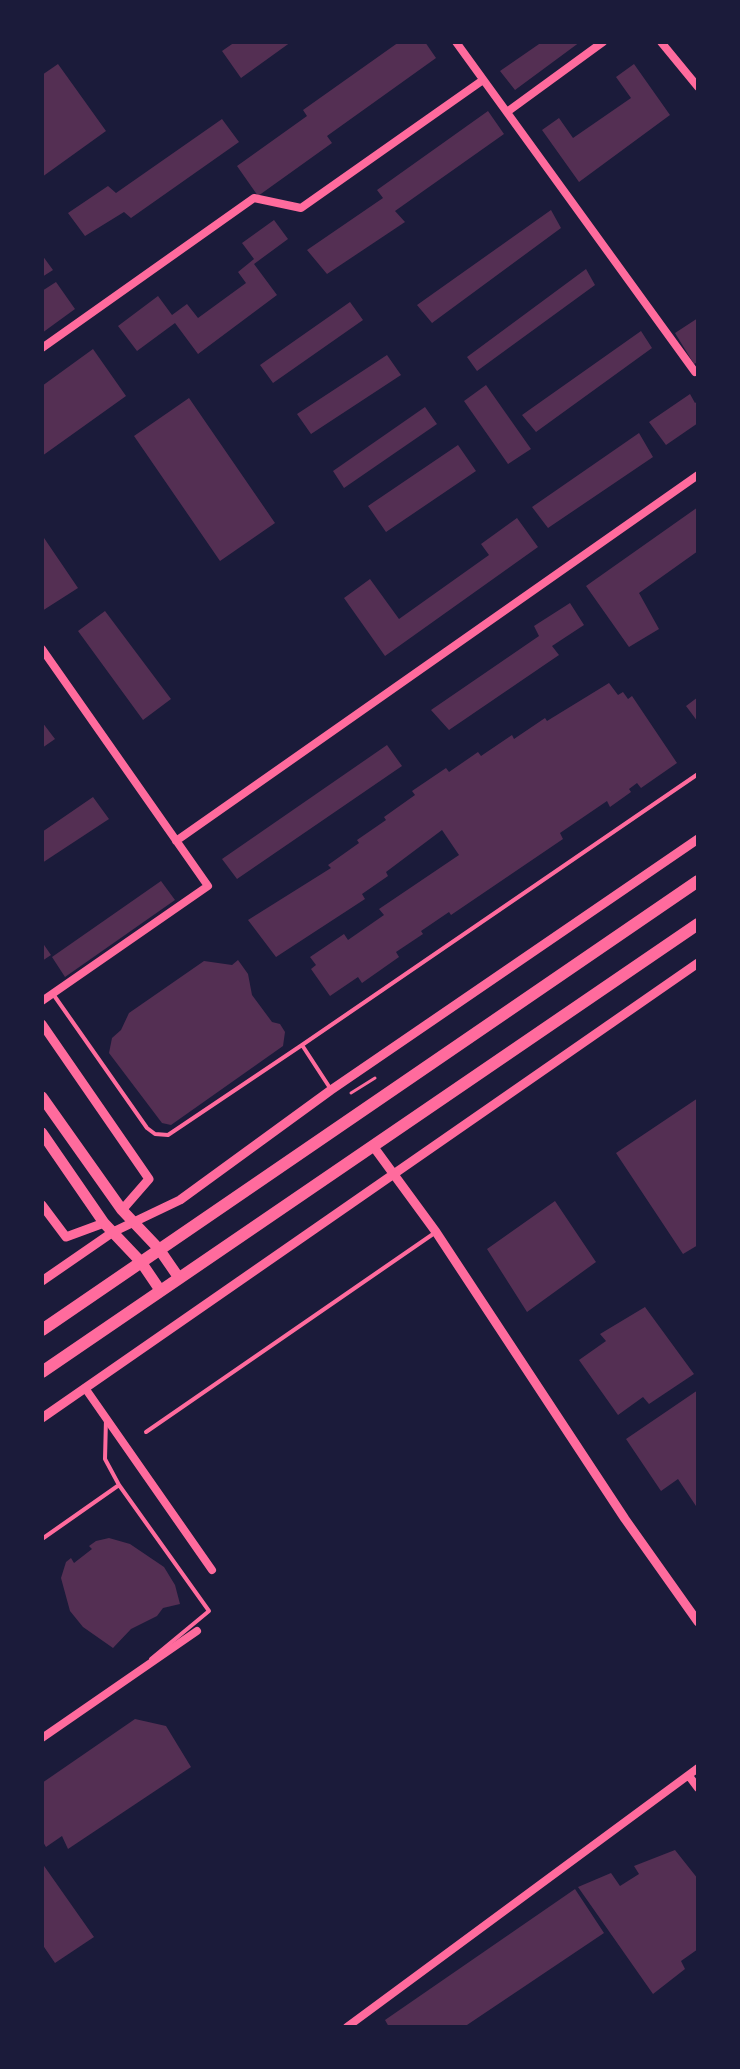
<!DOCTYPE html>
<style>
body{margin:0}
#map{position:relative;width:740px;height:2069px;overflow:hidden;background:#1b1b3a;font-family:"Nunito Sans",sans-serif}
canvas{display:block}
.frame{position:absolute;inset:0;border:44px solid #1b1b3a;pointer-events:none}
</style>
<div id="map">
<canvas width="740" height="2069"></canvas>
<div class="frame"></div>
</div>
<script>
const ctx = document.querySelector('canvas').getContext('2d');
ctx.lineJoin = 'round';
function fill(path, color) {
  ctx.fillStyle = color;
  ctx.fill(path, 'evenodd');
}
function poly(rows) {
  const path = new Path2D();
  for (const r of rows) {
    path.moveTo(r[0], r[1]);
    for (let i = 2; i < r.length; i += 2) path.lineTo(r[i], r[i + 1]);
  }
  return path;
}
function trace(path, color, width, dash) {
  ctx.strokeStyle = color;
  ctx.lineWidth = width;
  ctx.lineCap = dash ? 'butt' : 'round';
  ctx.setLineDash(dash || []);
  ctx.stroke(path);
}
const building = poly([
 [235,42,291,42,241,78,222,51],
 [399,42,425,42,436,58,327,136,332,143,258,196,237,166,307,116,303,110],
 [542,42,580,42,515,90,500,71],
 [58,64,106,131,42,177,42,75],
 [634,64,670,115,579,182,542,130,559,118,573,138,631,98,616,77],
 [488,111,504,134,395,211,405,222,327,274,307,250,383,198,377,190],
 [222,119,239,142,131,218,124,212,85,236,68,213,108,186,116,193],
 [551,210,561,228,432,323,417,305],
 [274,220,288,239,254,264,277,295,198,354,175,323,137,351,118,326,158,296,172,315,187,304,198,318,246,283,238,272,254,259,242,243],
 [42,255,53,270,42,277],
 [586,269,595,285,477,371,467,357],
 [56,282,75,309,42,333,42,291],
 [350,302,363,320,273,383,260,365],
 [698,318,698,362,694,364,675,333],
 [641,331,652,348,536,432,522,415],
 [93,349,126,396,42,456,42,386],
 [387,355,401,375,311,434,297,414],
 [486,385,531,449,508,464,464,401],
 [690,394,695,403,698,401,698,423,666,445,649,422],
 [189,398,275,523,220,561,134,436],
 [425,407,437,424,344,488,333,471],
 [639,433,653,457,548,528,532,507],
 [458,445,476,471,386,532,368,506],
 [698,507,698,551,639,593,659,629,629,647,586,586],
 [517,518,538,547,385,656,344,598,370,579,399,619,489,555,481,544],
 [42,535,78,588,42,611],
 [570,603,584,625,552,646,559,655,449,730,431,710,539,636,534,626],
 [105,611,171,699,143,720,78,631],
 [609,683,618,695,623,692,628,699,632,696,677,763,641,788,637,783,629,789,631,792,610,807,607,801,560,833,563,839,451,915,449,912,421,931,423,934,396,952,399,957,362,983,358,977,330,996,311,969,316,965,310,957,344,934,348,940,384,915,379,909,459,855,442,830,386,872,388,876,362,894,365,899,276,957,248,920,331,868,328,865,359,843,357,840,386,820,384,817,415,795,412,791,446,768,449,772,478,752,481,756,512,735,514,739,545,718,547,721],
 [698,697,698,722,686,706],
 [42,722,55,739,42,748],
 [387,745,402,766,237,879,222,859],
 [93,797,109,819,42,863,42,832],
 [161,881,175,900,65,977,52,957],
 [42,942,51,955,42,961],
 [238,960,248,974,252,995,272,1022,280,1024,285,1032,283,1046,171,1125,162,1123,109,1053,112,1038,121,1030,129,1013,204,961,232,965],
 [698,1098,698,1245,683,1254,616,1153],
 [555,1201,596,1262,527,1312,487,1249],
 [645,1307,694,1374,649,1404,643,1397,618,1415,579,1360,606,1341,600,1334],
 [698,1390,698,1509,678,1479,661,1491,626,1439],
 [109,1538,130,1544,164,1567,175,1585,180,1604,163,1608,157,1616,131,1629,113,1648,83,1627,70,1611,61,1578,66,1562,71,1558,74,1563,92,1549,89,1546,96,1541],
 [135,1719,166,1726,191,1767,68,1849,62,1836,46,1847,42,1840,42,1783],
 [675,1850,698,1879,698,1949,681,1961,685,1969,653,1994,578,1887,611,1873,620,1886,639,1874,634,1866],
 [42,1863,94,1937,55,1963,42,1944],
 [575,1889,604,1933,464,2027,389,2027,385,2020]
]);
const path = poly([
 [351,1093,375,1078]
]);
const service = poly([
 [53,994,147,1128,155,1134,168,1135,302,1045],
 [330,1088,302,1045,698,774],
 [106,1419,105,1459,119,1485,209,1611,151,1659],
 [146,1432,436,1232],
 [42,1539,119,1485]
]);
const minor = poly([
 [456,42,695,372,698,370],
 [661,42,698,87],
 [507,112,603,42],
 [42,348,254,198,301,208,483,80],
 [42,649,208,886,42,1001],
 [176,841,698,475],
 [85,1388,212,1570],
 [42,1738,197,1631],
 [689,1776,698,1788],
 [347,2027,698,1768]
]);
const tertiary = poly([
 [42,1024,149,1179,122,1210],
 [373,1146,436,1232,625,1519,698,1622],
 [42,1205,66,1237,104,1223],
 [42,1281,113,1232,180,1200,331,1090,698,839],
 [42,1418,698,963]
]);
const secondary = poly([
 [42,1097,122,1210,159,1249,179,1278],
 [42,1133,104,1223,141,1262,160,1290]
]);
const trunk = poly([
 [42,1330,698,881],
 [42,1372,698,924]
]);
fill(building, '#542f53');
trace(path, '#ff6b9d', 3);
trace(service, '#ff6b9d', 4);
trace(minor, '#ff6b9d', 8);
trace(tertiary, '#ff6b9d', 9);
trace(secondary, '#ff6b9d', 11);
trace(trunk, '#ff6b9d', 12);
</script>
